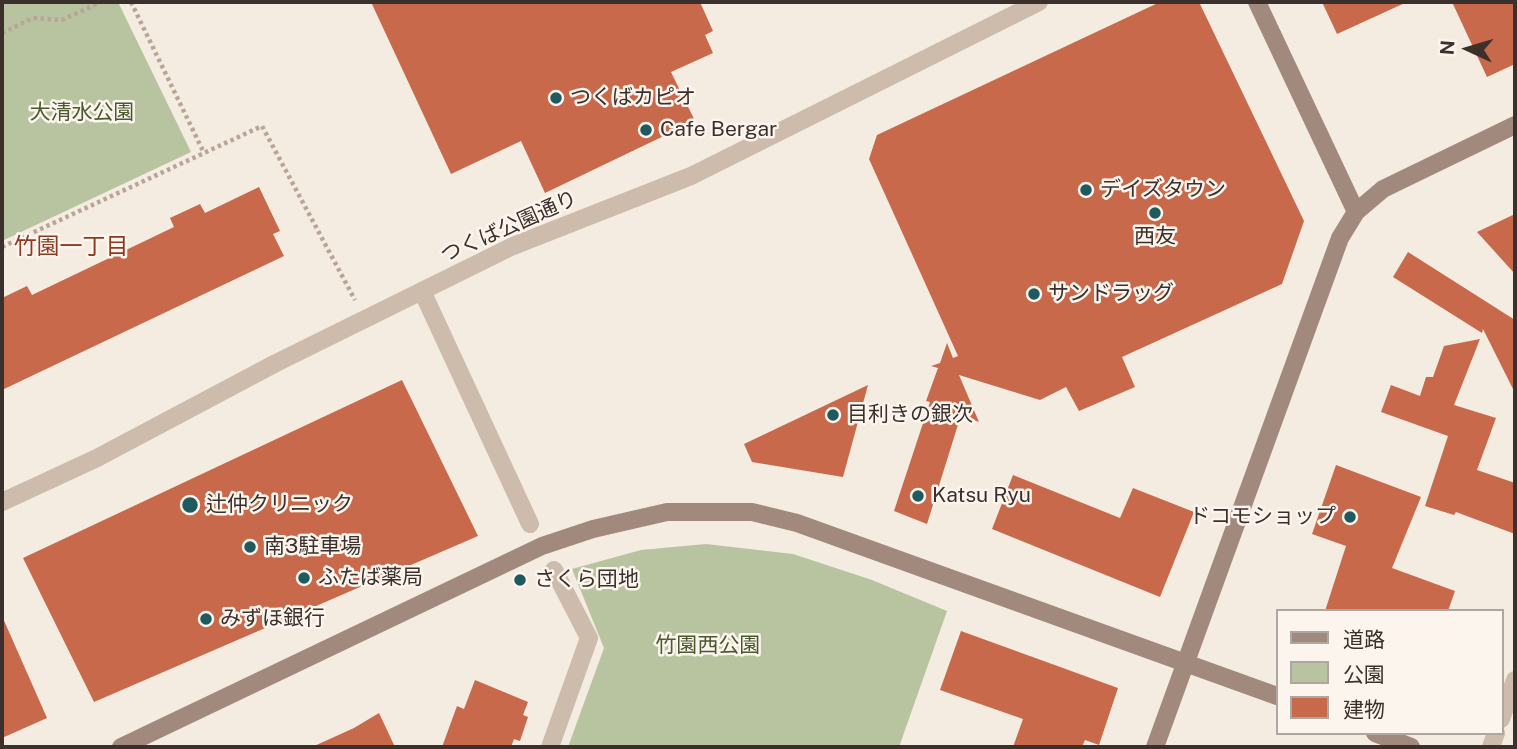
<!DOCTYPE html>
<meta charset="utf-8">
<style>
body{margin:0}
#map{position:relative;width:1517px;height:749px;overflow:hidden;background:#f4ebe1;font-family:"Public Sans","Noto Sans JP",sans-serif}
canvas{display:block}
.frame{position:absolute;inset:0;border:4px solid #3b302b;pointer-events:none}
.legend{position:absolute;left:1276px;top:609px;width:228px;height:126px;box-sizing:border-box;background:#fbf5ee;border:2px solid #aea6a0;margin:0;padding:9px 12px;list-style:none;font-size:21px;color:#3b302b}
.legend li{display:flex;align-items:center;gap:14px;height:35px}
.legend b{width:35px;border:2px solid #aea6a0}
.north{position:absolute;left:1433px;top:14px;width:70px;height:70px;-webkit-text-stroke:5px #fbf5ee;paint-order:stroke;rotate:274deg;font-size:19px;font-weight:700;line-height:28px;text-align:center;color:#3b302b}
.north::after{content:'';display:block;margin:auto;width:24px;height:32px;background:#3b302b;clip-path:polygon(50% 0,100% 100%,50% 72%,0 100%)}
</style>
<div id="map">
<canvas width="1517" height="749"></canvas>
<div class="frame"></div>
<ul class="legend">
<li><b style="height:9px;background:#a18a7d"></b>道路</li>
<li><b style="height:19px;background:#b8c4a0"></b>公園</li>
<li><b style="height:19px;background:#c8694b"></b>建物</li>
</ul>
<div class="north">N</div>
</div>
<script>
const ctx = document.querySelector('canvas').getContext('2d');
ctx.lineJoin = 'round';
function fill(path, color) {
  ctx.fillStyle = color;
  ctx.fill(path, 'evenodd');
}
function poly(rows) {
  const path = new Path2D();
  for (const r of rows) {
    path.moveTo(r[0], r[1]);
    for (let i = 2; i < r.length; i += 2) path.lineTo(r[i], r[i + 1]);
  }
  return path;
}
function trace(path, color, width, dash) {
  ctx.strokeStyle = color;
  ctx.lineWidth = width;
  ctx.lineCap = dash ? 'butt' : 'round';
  ctx.setLineDash(dash || []);
  ctx.stroke(path);
}
function write(font, color, halo, rows, align = 'center') {
  ctx.font = font + ' "Public Sans","Noto Sans JP",sans-serif';
  ctx.lineWidth = 5;
  ctx.setLineDash([]);
  ctx.textBaseline = 'middle';
  ctx.strokeStyle = halo;
  ctx.fillStyle = color;
  for (const [text, x, y, turn = 0] of rows) {
    ctx.save();
    ctx.translate(x, y);
    ctx.rotate((+turn || 0) * Math.PI / 180);
    ctx.textAlign = isNaN(turn) ? turn : align;
    if (halo) ctx.strokeText(text, 0, 0);
    ctx.fillText(text, 0, 0);
    ctx.restore();
  }
}
const green = poly([
 [2,2,118,2,191,152,2,241],
 [706,544,793,554,872,580,947,611,899,747,568,747,604,648,572,569,641,550]
]);
const building = poly([
 [371,2,700,2,713,31,705,35,713,53,671,72,695,121,545,193,521,141,451,174],
 [1160,2,1200,4,1304,221,1282,284,1122,357,1135,387,1079,411,1066,387,1040,400,959,375,979,422,961,415,927,524,894,511,930,402,926,401,938,368,931,366,940,363,947,343,953,358,958,356,869,159,877,135],
 [1322,2,1407,2,1337,34],
 [1452,2,1515,2,1515,64,1487,77],
 [259,187,280,231,273,234,284,256,2,390,2,298,27,286,32,295,174,227,170,218,200,204,205,213],
 [1515,214,1515,274,1477,232],
 [1408,252,1515,320,1515,393,1483,329,1482,333,1393,277],
 [1480,339,1454,405,1496,418,1477,470,1515,483,1515,534,1456,512,1454,515,1425,506,1448,436,1381,412,1391,385,1420,396,1426,377,1433,377,1444,346],
 [402,380,478,536,94,702,23,558],
 [868,385,843,477,752,462,744,444],
 [1336,465,1421,497,1392,568,1455,591,1448,611,1325,611,1346,546,1312,534],
 [1013,475,1120,518,1133,488,1194,512,1160,597,992,529],
 [2,616,47,718,2,738],
 [961,631,1118,688,1099,745,1085,740,1082,747,1013,747,1023,719,940,690],
 [475,680,528,702,523,715,528,717,520,741,514,739,511,747,442,747,457,706,464,709],
 [379,713,395,747,312,747,354,728]
]);
const path = poly([
 [131,2,204,153],
 [2,33,33,18,62,20,101,2],
 [2,247,262,126,355,300]
]);
const street = poly([
 [422,291,530,524],
 [2,502,97,458,276,363,513,246,691,176,1039,2],
 [1501,719,1515,680],
 [550,747,589,638,554,570],
 [1491,747,1496,733]
]);
const secondary = poly([
 [1257,2,1356,212],
 [1375,733,1411,747],
 [121,747,542,546,593,529,667,512,752,512,797,523,1277,696],
 [1155,747,1340,238,1356,212,1383,189,1515,125]
]);
const markers = [
 [556,98,7,"#1f5a5e"],
 [646,130,7,"#1f5a5e"],
 [1086,190,7,"#1f5a5e"],
 [1155,213,7,"#1f5a5e"],
 [1034,294,7,"#1f5a5e"],
 [833,415,7,"#1f5a5e"],
 [918,496,7,"#1f5a5e"],
 [190,505,9,"#1f5a5e"],
 [1350,517,7,"#1f5a5e"],
 [250,547,7,"#1f5a5e"],
 [304,578,7,"#1f5a5e"],
 [520,580,7,"#1f5a5e"],
 [206,619,7,"#1f5a5e"]
];
const poiNames = [
 ["つくばカピオ",570,98],
 ["Cafe Bergar",660,130],
 ["デイズタウン",1100,190],
 ["西友",1155,237,"center"],
 ["サンドラッグ",1048,294],
 ["目利きの銀次",847,415],
 ["Katsu Ryu",932,496],
 ["辻仲クリニック",206,505],
 ["ドコモショップ",1336,517,"right"],
 ["南3駐車場",264,547],
 ["ふたば薬局",318,578],
 ["さくら団地",534,580],
 ["みずほ銀行",220,619]
];
const parkNames = [
 ["大清水公園",82,113],
 ["竹園西公園",708,646]
];
const streetNames = [
 ["つくば公園通り",509,227,-24]
];
const neighbourhoodNames = [
 ["竹園一丁目",71,247]
];
fill(green, '#b8c4a0');
fill(building, '#c8694b');
trace(path, '#b9a596', 4.5, [3.5, 3.5]);
trace(street, '#cdbbac', 18);
trace(secondary, '#a18a7d', 18);
for (const [x, y, r, color] of markers) {
  const dot = new Path2D();
  dot.arc(x, y, r, 0, 2 * Math.PI);
  ctx.fillStyle = color;
  ctx.fill(dot);
  trace(dot, '#fbf5ee', 2.5);
}
write('21px', '#3b302b', '#fbf5ee', poiNames, 'left');
write('21px', '#4a5a2e', '#fbf5ee', parkNames);
write('21px', '#3b302b', '#fbf5ee', streetNames);
write('23px', '#8c3b22', '#fbf5ee', neighbourhoodNames);
</script>
